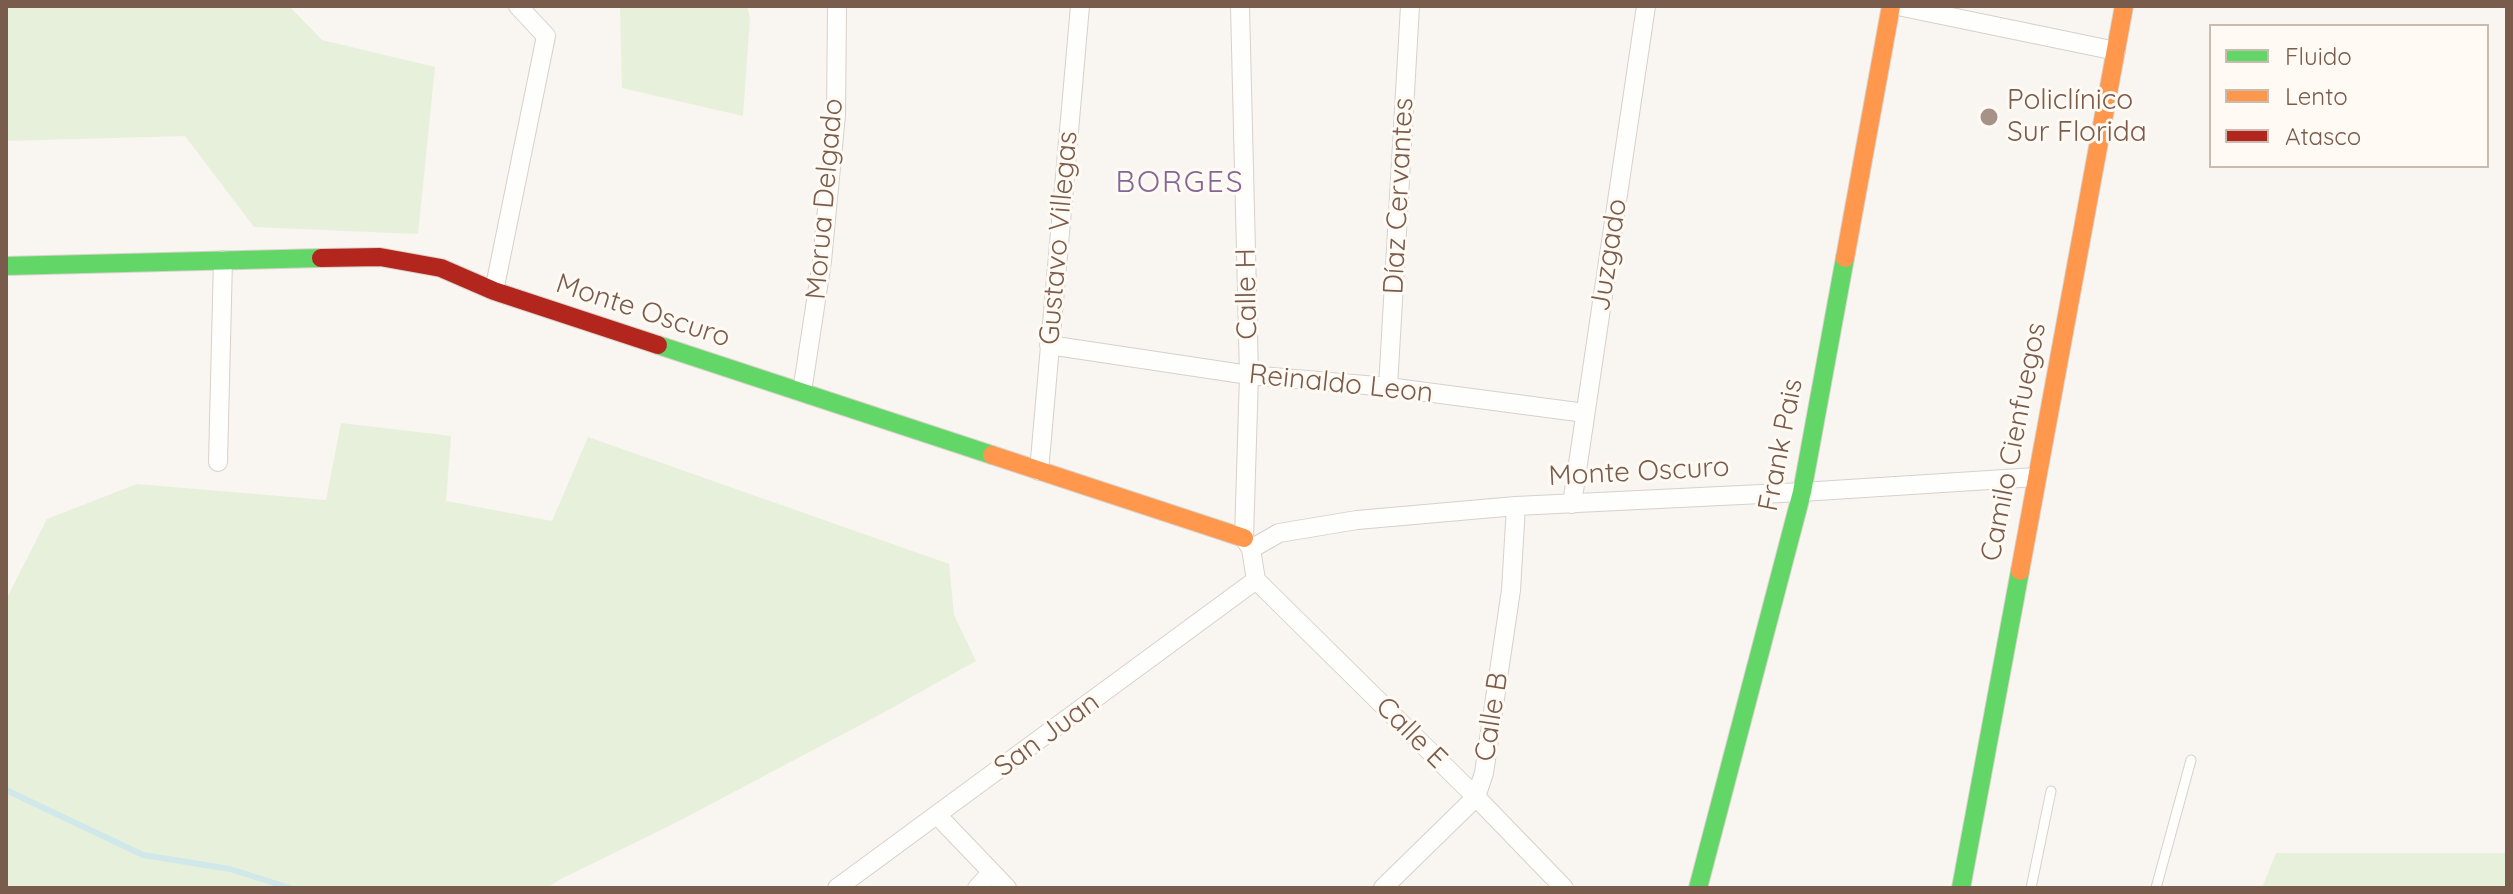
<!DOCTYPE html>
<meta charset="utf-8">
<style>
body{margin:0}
#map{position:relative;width:2513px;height:894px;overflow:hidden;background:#f9f5f0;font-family:Quicksand,sans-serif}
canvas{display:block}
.frame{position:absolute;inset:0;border:8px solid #7a5c4d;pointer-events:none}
.legend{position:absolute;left:2209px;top:24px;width:280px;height:144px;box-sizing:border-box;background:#fffaf3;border:2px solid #cabbb1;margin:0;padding:10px 14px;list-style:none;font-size:24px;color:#7a5c4d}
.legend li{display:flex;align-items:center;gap:16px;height:40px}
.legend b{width:40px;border:2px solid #cabbb1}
</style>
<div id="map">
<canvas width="2513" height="894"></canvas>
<div class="frame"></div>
<ul class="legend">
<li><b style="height:10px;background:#63d668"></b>Fluido</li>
<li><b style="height:10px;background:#ff974d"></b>Lento</li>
<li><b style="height:10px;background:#b3261e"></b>Atasco</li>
</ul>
</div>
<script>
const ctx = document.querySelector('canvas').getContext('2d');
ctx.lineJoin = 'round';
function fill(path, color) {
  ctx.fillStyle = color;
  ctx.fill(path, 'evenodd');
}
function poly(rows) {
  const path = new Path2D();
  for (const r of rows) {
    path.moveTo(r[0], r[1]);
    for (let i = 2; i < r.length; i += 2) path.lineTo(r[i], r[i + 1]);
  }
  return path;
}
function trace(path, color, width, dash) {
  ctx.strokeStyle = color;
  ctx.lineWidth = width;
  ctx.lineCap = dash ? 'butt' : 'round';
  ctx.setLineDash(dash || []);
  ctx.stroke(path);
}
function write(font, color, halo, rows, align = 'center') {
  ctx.font = font + ' Quicksand,sans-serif';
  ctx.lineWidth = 6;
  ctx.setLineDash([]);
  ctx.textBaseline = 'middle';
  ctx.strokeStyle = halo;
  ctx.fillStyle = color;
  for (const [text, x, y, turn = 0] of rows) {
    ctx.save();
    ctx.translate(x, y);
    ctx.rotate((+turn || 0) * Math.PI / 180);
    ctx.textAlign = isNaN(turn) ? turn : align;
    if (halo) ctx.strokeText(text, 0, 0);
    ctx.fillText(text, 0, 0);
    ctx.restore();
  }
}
const green = poly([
 [6,6,289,6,322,40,435,67,418,234,254,227,185,136,6,141],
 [620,6,747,6,750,18,743,116,622,88],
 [341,423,451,436,446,501,552,521,588,437,949,564,954,615,976,661,879,715,681,820,559,880,547,888,6,888,6,600,47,519,137,484,326,500],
 [2276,853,2507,853,2507,888,2262,888]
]);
const stream = poly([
 [6,790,143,855,230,869,290,888]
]);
const lane = poly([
 [2031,888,2051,791],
 [2156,888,2191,760]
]);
const street = poly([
 [1240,6,1249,375,1244,538,1251,549,1256,580],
 [1898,6,2116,51],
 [494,291,546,36,518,6],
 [1049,345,1249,375,1388,387,1585,413],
 [1388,387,1410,6],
 [802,392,822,261,836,115,837,6],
 [218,462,223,260],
 [1039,471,1080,6],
 [1572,504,1646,6],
 [1251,549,1279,533,1357,520,1516,506,1802,492,2036,477],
 [1256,580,1476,797,1564,888],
 [938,816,1007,888],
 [837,888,1256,580],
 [977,888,992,872],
 [1383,888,1476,797,1484,773,1511,590,1516,506]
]);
const fast = poly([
 [6,266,321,258],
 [658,345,992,455],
 [1698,888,1802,492,1845,258],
 [1961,888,2020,571]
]);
const slow = poly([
 [1845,258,1891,6],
 [992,455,1244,538],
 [2020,571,2124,6]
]);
const jam = poly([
 [321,258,380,257,441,268,494,291,658,345]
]);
const markers = [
 [1989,117,10,"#a69286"]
];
const poiNames = [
 ["Policlínico",2007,101],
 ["Sur Florida",2007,133]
];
const streetNames = [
 ["Díaz Cervantes",1399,196,-87],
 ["Morua Delgado",825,199,-85],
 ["Gustavo Villegas",1059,238,-85],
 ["Juzgado",1609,255,-81],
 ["Calle H",1247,294,-91],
 ["Monte Oscuro",643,311,18],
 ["Reinaldo Leon",1341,384,6],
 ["Camilo Cienfuegos",2014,442,-79],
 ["Frank Pais",1781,445,-79],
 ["Monte Oscuro",1639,472,-3],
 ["Calle B",1492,717,-81],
 ["Calle E",1411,733,45],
 ["San Juan",1047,735,-36]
];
const neighbourhoodNames = [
 ["BORGES",1180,183]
];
fill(green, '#e7f0db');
trace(stream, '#d0e8ea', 6);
trace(lane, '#d7d1cb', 11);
trace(street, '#d7d1cb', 20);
trace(fast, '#d9d2cb', 20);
trace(slow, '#d9d2cb', 20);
trace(jam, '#d9d2cb', 20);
trace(lane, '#fefefd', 9);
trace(street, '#fefefd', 18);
trace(fast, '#63d668', 18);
trace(slow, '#ff974d', 18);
trace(jam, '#b3261e', 18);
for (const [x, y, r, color] of markers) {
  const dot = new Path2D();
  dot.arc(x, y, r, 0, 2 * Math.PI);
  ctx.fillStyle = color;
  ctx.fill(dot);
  trace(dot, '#fffaf3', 3);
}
write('28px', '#7a5c4d', '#fffaf3', poiNames, 'left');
write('28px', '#7a5c4d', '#fffaf3', streetNames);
ctx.letterSpacing = '2px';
write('30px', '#846695', '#fffaf3', neighbourhoodNames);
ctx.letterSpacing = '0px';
</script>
